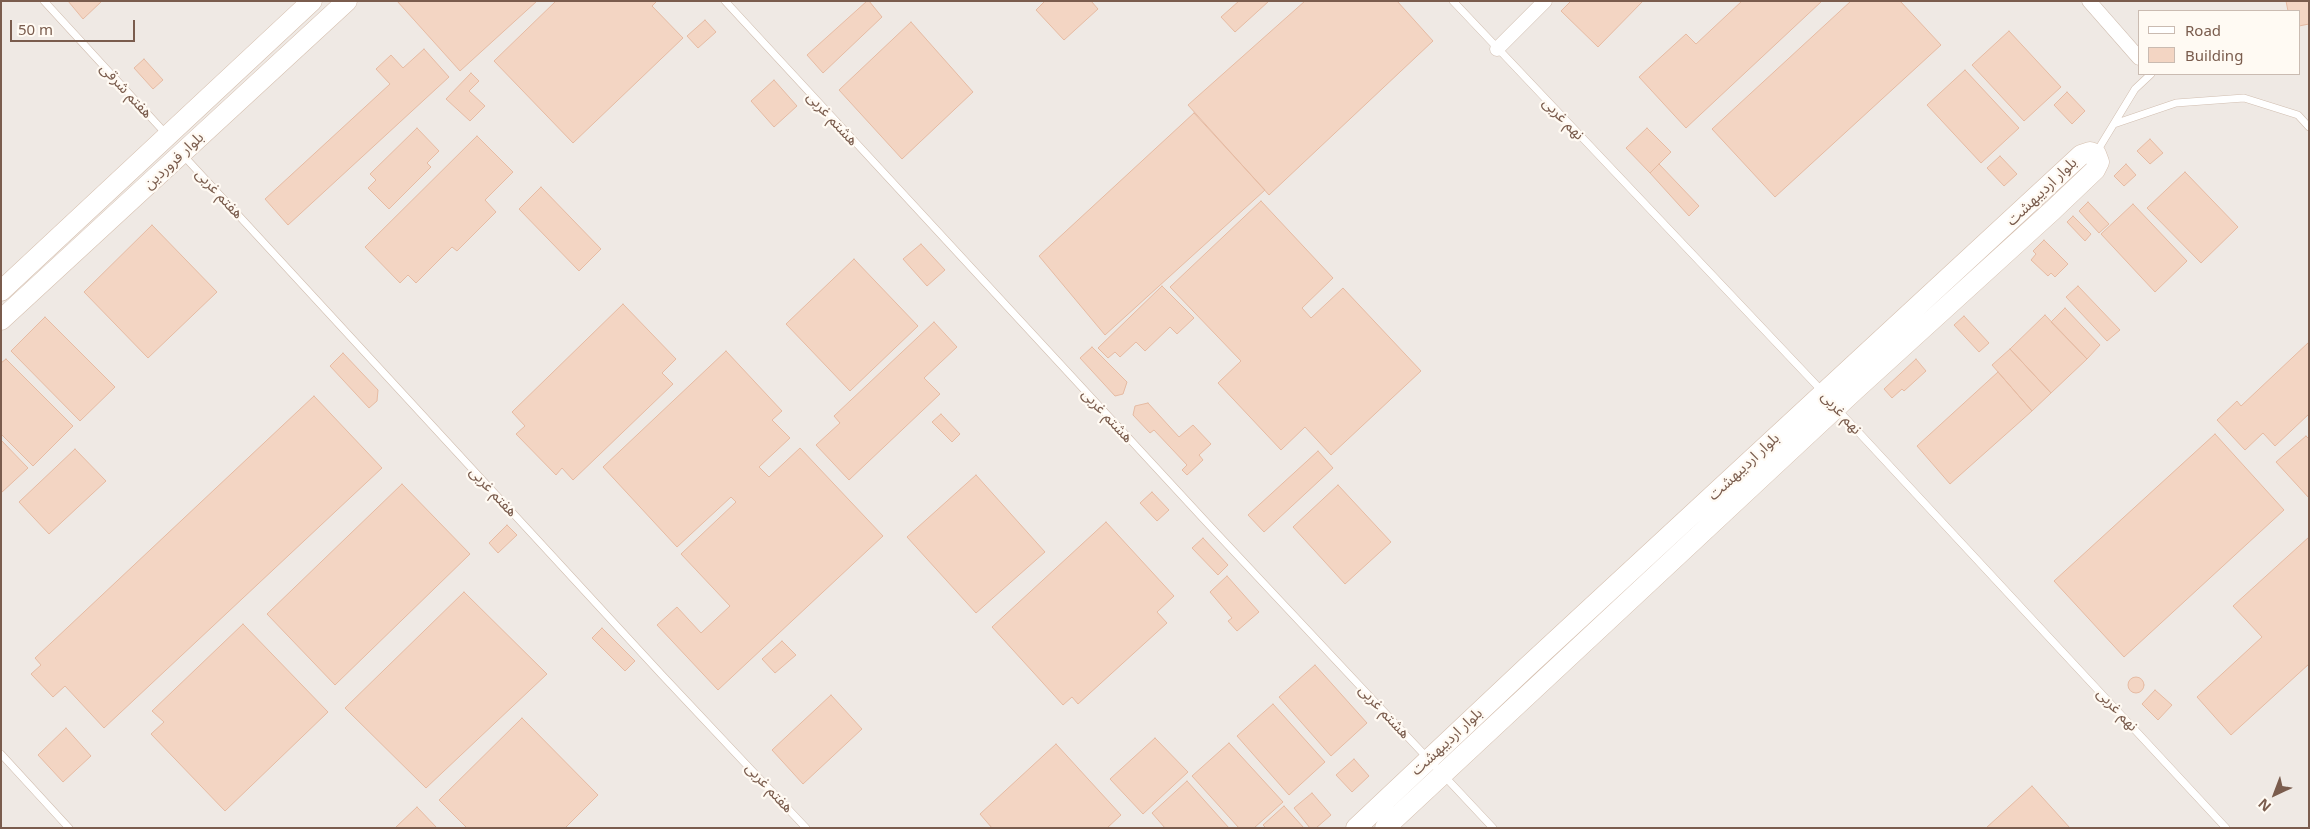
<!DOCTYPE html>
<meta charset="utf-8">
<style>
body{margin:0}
#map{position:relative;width:2310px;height:829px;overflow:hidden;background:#fdf6ec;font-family:"Noto Sans",sans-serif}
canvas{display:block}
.frame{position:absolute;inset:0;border:2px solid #7a5c4d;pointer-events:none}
.legend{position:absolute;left:2138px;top:10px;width:162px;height:65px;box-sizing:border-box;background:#fffaf3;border:1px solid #cabbb1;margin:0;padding:6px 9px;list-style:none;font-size:15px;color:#7a5c4d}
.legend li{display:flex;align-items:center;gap:10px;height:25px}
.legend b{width:25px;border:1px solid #cabbb1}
.north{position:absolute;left:2250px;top:769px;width:50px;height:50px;-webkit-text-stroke:4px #fffaf3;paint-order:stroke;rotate:223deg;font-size:14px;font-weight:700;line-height:20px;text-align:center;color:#7a5c4d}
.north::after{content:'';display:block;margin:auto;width:18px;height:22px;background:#7a5c4d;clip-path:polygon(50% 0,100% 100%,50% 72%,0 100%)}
.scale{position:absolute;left:10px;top:20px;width:125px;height:22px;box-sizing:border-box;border:2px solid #7a5c4d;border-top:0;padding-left:6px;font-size:15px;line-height:18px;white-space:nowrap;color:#7a5c4d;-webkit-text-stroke:4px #fffaf3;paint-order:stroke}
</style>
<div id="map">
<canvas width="2310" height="829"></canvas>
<div class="frame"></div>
<ul class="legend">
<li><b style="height:6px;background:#fff"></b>Road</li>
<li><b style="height:14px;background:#f3d5c3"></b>Building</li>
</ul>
<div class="north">N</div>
<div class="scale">50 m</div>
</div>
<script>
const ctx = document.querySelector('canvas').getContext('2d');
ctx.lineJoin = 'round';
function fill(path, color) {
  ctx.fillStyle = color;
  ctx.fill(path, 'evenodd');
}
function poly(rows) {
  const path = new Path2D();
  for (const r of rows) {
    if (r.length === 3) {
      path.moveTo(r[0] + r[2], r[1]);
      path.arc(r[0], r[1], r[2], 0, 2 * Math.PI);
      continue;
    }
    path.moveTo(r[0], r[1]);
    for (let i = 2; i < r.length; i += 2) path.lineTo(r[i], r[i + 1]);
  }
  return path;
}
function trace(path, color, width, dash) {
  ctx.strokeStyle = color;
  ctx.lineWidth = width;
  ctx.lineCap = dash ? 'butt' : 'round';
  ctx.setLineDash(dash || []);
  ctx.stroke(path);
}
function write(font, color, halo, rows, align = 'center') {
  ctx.font = font + ' "Noto Sans","Noto Sans Arabic",sans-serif';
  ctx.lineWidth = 4.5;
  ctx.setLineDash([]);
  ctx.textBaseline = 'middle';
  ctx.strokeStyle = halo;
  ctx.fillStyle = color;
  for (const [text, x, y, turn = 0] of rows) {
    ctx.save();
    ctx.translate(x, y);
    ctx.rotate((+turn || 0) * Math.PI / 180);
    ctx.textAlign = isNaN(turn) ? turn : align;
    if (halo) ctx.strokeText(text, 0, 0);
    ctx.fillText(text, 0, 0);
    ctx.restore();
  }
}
const industrial = poly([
 [1,1,2309,1,2309,828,1,828],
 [2139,11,2299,11,2299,74,2139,74]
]);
const building = poly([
 [68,1,102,1,83,19,68,1],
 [397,1,537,1,460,71,397,1],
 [556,1,657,1,652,6,683,38,573,143,494,61,556,1],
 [867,1,869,1,882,17,823,73,807,55,867,1],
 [1045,1,1091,1,1098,9,1064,40,1036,10,1045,1],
 [1239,1,1269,1,1235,32,1221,17,1239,1],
 [1305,1,1397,1,1433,41,1269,195,1188,105,1305,1],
 [1571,1,1643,1,1598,47,1561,11,1571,1],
 [1742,1,1822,1,1686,128,1639,77,1686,34,1696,44,1742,1],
 [1851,1,1900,1,1941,45,1775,197,1712,129,1851,1],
 [2286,1,2309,1,2309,24,2299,26,2299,11,2288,11,2286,1],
 [705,20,716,32,698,48,687,36,705,20],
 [911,22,973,92,902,159,839,90,911,22],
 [2009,31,2061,87,2024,121,1972,65,2009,31],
 [424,49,449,77,288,225,265,199,390,84,376,69,391,55,403,68,424,49],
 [144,59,163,80,153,89,134,68,144,59],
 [1965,70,2019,128,1981,163,1927,105,1965,70],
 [471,73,479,81,469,91,485,106,470,121,446,99,471,73],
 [774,80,797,106,774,127,751,101,774,80],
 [2067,92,2085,111,2072,124,2054,105,2067,92],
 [1194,113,1265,190,1105,335,1039,256,1194,113],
 [417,128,439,151,427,163,431,167,389,209,368,188,376,180,370,174,417,128],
 [1647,128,1671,152,1650,173,1626,148,1647,128],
 [477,136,513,172,485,200,496,212,457,251,452,247,416,283,408,275,400,283,365,247,477,136],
 [2150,139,2163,153,2150,164,2137,151,2150,139],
 [2000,156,2017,174,2004,186,1987,168,2000,156],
 [1659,164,1699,206,1689,216,1650,173,1659,164],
 [2126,164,2136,175,2124,186,2114,176,2126,164],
 [2185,172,2238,227,2201,263,2147,208,2185,172],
 [541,187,601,249,579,271,519,209,541,187],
 [1261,201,1333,278,1302,308,1311,318,1343,288,1421,371,1331,455,1305,427,1281,450,1218,383,1241,361,1170,287,1261,201],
 [2088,202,2109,224,2099,233,2079,211,2088,202],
 [2133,204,2187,261,2155,292,2101,234,2133,204],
 [2073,216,2091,234,2085,241,2067,222,2073,216],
 [152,225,217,292,148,358,84,292,152,225],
 [2044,240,2068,264,2055,277,2051,273,2048,276,2031,260,2036,254,2033,251,2044,240],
 [921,244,945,270,927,286,903,259,921,244],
 [854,259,918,326,850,391,786,324,854,259],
 [1162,286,1194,318,1177,334,1170,327,1145,351,1136,342,1120,357,1115,352,1108,358,1098,348,1162,286],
 [2078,286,2120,330,2107,341,2066,297,2078,286],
 [623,304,676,359,662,373,673,384,573,480,562,468,556,475,516,434,525,426,512,412,623,304],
 [2065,308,2100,345,2087,359,2051,322,2065,308],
 [2045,315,2087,359,2051,393,2010,349,2045,315],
 [1964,316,1989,343,1979,352,1954,325,1964,316],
 [45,317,115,387,80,421,11,351,45,317],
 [934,322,957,347,924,378,940,394,849,480,816,445,840,423,834,416,934,322],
 [2309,342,2309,414,2275,446,2263,433,2245,450,2217,420,2237,401,2241,406,2309,342],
 [1092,347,1127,382,1123,394,1115,396,1080,358,1092,347],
 [2010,349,2051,393,2032,411,1992,365,2010,349],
 [726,351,782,411,772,420,790,438,759,467,769,477,800,448,883,536,718,690,657,625,677,607,701,633,730,606,681,554,736,502,731,497,677,547,603,467,726,351],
 [343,353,378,390,377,401,369,408,330,366,343,353],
 [6,359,73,426,33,466,1,434,1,363,6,359],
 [1916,359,1926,371,1904,391,1902,389,1892,398,1884,389,1916,359],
 [1998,372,2032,411,1950,484,1917,446,1998,372],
 [314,396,382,468,104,728,65,686,53,697,31,674,41,665,35,658,314,396],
 [1148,403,1179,437,1193,425,1211,444,1199,455,1203,460,1187,475,1182,470,1187,465,1154,430,1150,433,1133,415,1135,406,1148,403],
 [941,414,960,434,952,442,932,422,941,414],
 [2215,434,2284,510,2124,657,2054,581,2215,434],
 [2306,436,2309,439,2309,498,2276,462,2306,436],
 [1,440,28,468,1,493,1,440],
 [75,449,106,481,49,534,19,502,75,449],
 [1318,451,1333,468,1264,532,1248,515,1318,451],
 [976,475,1045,552,976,613,907,537,976,475],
 [402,484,470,554,335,685,267,614,402,484],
 [1338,485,1391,542,1345,584,1293,527,1338,485],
 [1152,492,1169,510,1157,521,1140,503,1152,492],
 [1106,522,1174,596,1157,612,1167,623,1078,704,1072,697,1063,705,992,627,1106,522],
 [507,525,517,535,498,553,489,543,507,525],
 [2309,537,2309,664,2231,735,2197,697,2262,637,2233,606,2309,537],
 [1203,538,1228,565,1218,575,1192,548,1203,538],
 [1227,576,1259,612,1237,631,1228,621,1232,618,1210,592,1227,576],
 [464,592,547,674,426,788,345,708,464,592],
 [243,624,328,712,225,811,151,734,164,722,152,711,243,624],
 [602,628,635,661,625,671,592,638,602,628],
 [782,641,796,655,775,673,762,659,782,641],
 [1315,665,1367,723,1331,756,1279,697,1315,665],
 [2136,685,8],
 [2155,690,2172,705,2158,720,2142,704,2155,690],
 [831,695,862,729,803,784,772,750,831,695],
 [1273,704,1325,762,1289,795,1237,736,1273,704],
 [522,718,598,795,565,828,467,828,439,800,522,718],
 [66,728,91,756,63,782,38,755,66,728],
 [1155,738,1188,772,1143,814,1110,779,1155,738],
 [1229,743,1283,802,1254,828,1239,828,1192,776,1229,743],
 [1056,744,1121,815,1107,828,992,828,980,814,1056,744],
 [1354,759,1369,776,1352,792,1336,775,1354,759],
 [1187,781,1229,828,1165,828,1152,813,1187,781],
 [2032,786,2070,828,1986,828,2032,786],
 [1312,793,1331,815,1316,828,1310,828,1294,808,1312,793],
 [1284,806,1304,828,1266,828,1263,825,1284,806],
 [417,807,437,828,395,828,417,807]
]);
const lane = poly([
 [44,1,167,135],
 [725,1,1209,525,1493,828],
 [1453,1,1822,391],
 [2114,124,2176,103,2244,98,2298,115,2309,127],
 [2096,153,2135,89,2151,74],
 [182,154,662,675,806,828],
 [1837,409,2226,828],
 [1,754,69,828]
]);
const street = poly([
 [2089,1,2139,58],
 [1497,49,1545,1]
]);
const secondary = poly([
 [1,291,312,1],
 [1,320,347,1],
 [1356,828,1527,667,2081,155,2090,152,2096,154,2099,162,2095,170,2053,210,1855,390,1385,828]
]);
const streetNames = [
 ["هفتم شرقی",126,91,47],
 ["هشتم غربی",832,119,47],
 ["نهم غربی",1563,119,46],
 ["بلوار فروردین",174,161,-43],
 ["بلوار اردیبهشت",2042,192,-44],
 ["هفتم غربی",219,194,47],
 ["نهم غربی",1841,413,48],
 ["هشتم غربی",1107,416,47],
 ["بلوار اردیبهشت",1744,467,-43],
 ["هفتم غربی",493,492,47],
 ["نهم غربی",2117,710,47],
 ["هشتم غربی",1384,712,47],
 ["بلوار اردیبهشت",1447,742,-43],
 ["هفتم غربی",769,788,47]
];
fill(industrial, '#efe9e4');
fill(building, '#f3d5c3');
trace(building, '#e6bba3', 1);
trace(lane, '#d1beb0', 8);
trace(street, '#d1beb0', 15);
trace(secondary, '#d6c0b0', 21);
trace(lane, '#fff', 7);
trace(street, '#fff', 14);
trace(secondary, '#fff', 20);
write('15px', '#7a5c4d', '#fffaf3', streetNames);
</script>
